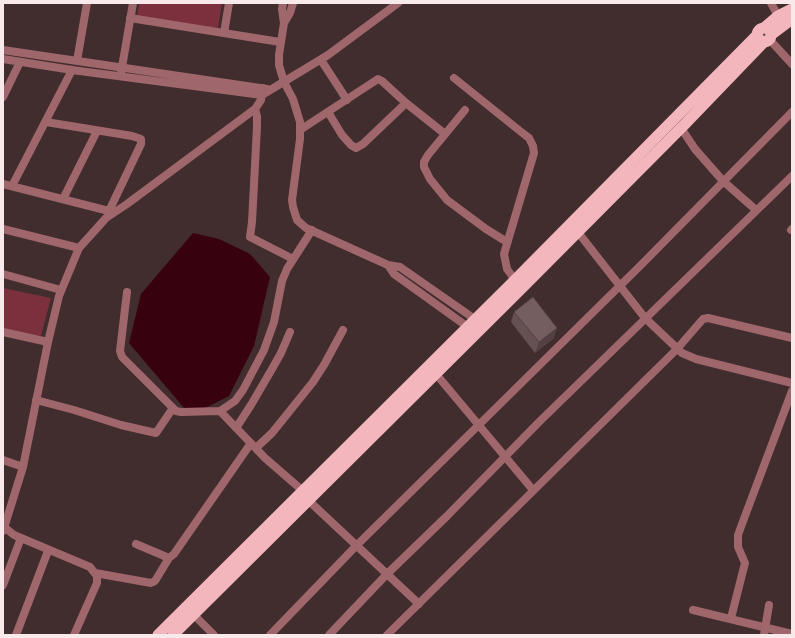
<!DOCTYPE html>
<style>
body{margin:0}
#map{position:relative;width:795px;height:638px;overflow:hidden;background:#412c2e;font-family:Karla,sans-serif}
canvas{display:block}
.frame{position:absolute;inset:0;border:4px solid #f8eaeb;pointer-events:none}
</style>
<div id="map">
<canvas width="795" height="638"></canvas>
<div class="frame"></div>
</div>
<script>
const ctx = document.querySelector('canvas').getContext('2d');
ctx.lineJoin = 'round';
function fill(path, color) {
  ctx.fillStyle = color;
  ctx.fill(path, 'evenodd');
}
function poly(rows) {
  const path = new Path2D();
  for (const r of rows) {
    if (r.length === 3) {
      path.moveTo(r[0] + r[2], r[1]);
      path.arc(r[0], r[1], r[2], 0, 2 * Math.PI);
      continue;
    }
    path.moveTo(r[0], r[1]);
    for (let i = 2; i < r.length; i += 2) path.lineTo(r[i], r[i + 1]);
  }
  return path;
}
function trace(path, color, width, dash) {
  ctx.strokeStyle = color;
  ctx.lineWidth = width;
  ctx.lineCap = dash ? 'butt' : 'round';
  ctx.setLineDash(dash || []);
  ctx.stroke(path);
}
const green = poly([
 [139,3,222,3,218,28,137,18],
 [3,288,51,298,40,339,3,330]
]);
const water = poly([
 [193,233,219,239,250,254,270,277,254,346,229,396,201,410,185,409,129,343,141,294]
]);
const minor = poly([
 [771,3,778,16],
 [130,18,280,42],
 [224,33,229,3],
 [3,50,267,89],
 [3,59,72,70,262,95,328,55,398,3],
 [321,60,347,100],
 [77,61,87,3],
 [121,73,133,3],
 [454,78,520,131,529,138,533,146,534,153,504,254,507,269,515,280],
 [3,97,20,62],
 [255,109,257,116,257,127,252,222,250,237,293,259],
 [465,110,428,155,424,162,424,167,430,179,447,200,486,229,507,242],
 [328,112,342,135,351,145,356,148,363,144,406,103],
 [46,122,132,136,141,139,141,144,109,211],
 [681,128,695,149,723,181,756,210],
 [300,130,378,79,382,81,406,103,445,134],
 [3,184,109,211,111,214],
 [12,186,72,70],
 [63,199,97,131],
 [3,229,79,248],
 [791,230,792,229],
 [577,231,645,318,682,353,696,359,792,383],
 [3,274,61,290],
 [127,292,120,351,122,357,176,411,181,412,220,411,235,401,243,390,264,350,274,322,282,281,287,269,312,230],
 [3,332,48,342],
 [436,374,533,490],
 [36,400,74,410,121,425,156,433,173,408],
 [220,411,265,458,303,491,309,501,419,604],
 [236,428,251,405,272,369,281,353,290,332],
 [256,448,272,433,313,382,324,365,343,330],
 [3,460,23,467],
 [3,526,14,535,90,567,97,576,97,583,74,635],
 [3,531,23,467,48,342,59,296,79,248,106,218,127,204,255,109,261,100,263,88],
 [136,544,169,558,174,554,251,443],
 [95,573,151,583,155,581,169,558],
 [3,585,21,538],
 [693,610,792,634],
 [191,612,214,635],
 [731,618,745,563,738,547,738,535,742,524,792,391],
 [16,635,48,551],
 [270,635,357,545,642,264,792,112],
 [329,635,387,574,447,516,539,422,792,176],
 [387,635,677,349,703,319,708,318,792,338],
 [764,635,769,605]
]);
const tertiary = poly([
 [283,3,282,9,284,23,279,55,279,65,284,82,293,99,300,122,300,139,292,200,293,207,297,220,306,228,388,265,400,267,479,322],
 [284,23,290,13,293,3],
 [769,39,792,64],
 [388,265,394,274,472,330]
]);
const trunk = poly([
 [764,28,778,16,792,9],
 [764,35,7],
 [771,35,792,19],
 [158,635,515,280,758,34],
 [173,635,524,286,685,124,765,41]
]);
const wall = poly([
 [514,312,554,338,535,353,511,322]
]);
const shadedWall = poly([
 [557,328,554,338,535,353,539,342]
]);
const building = poly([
 [533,297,557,328,539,342,514,312,533,297]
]);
fill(green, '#7c303d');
fill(water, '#38010e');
trace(minor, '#9f666c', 8);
trace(tertiary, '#9f666c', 8);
trace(trunk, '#f4b6bd', 11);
fill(wall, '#655153');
fill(shadedWall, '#524243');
fill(building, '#755e60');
trace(building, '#524243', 1);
</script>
